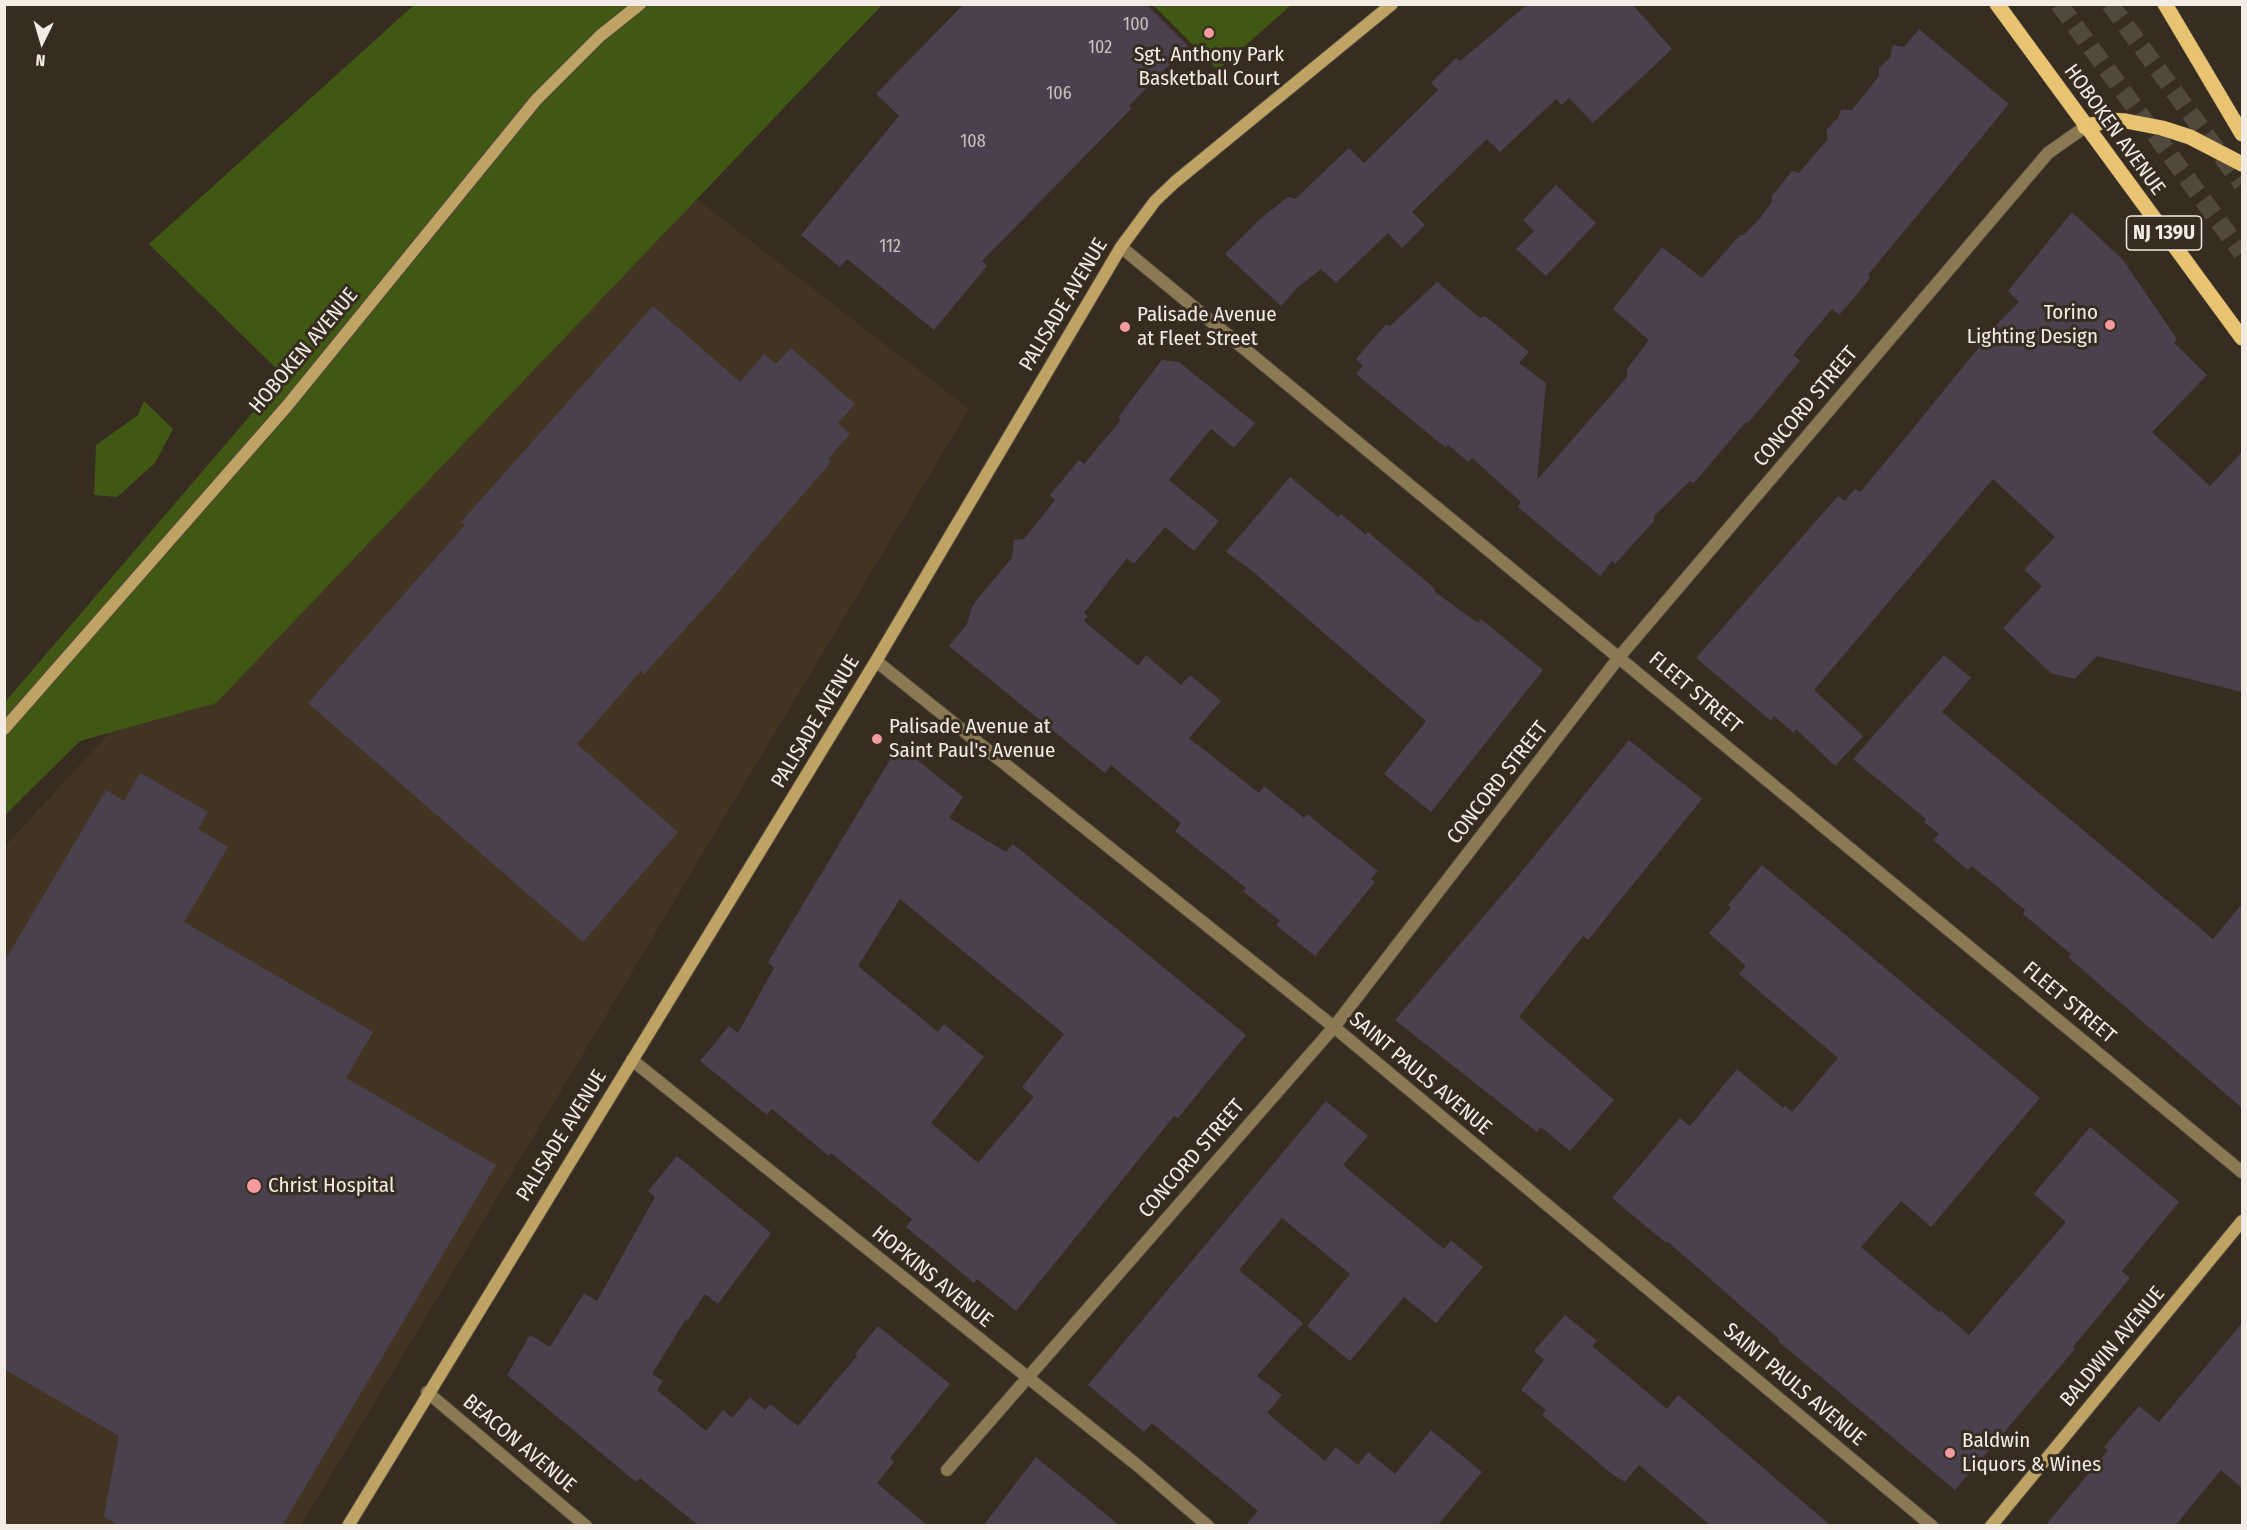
<!DOCTYPE html>
<style>
body{margin:0}
#map{position:relative;width:2247px;height:1530px;overflow:hidden;background:#362c20;font-family:"Fira Sans Condensed",sans-serif}
canvas{display:block}
.frame{position:absolute;inset:0;border:6px solid #f3ece4;pointer-events:none}
.north{position:absolute;left:12px;top:12px;width:60px;height:60px;-webkit-text-stroke:4px #362c20;paint-order:stroke;rotate:185deg;font-size:16px;font-weight:700;line-height:24px;text-align:center;color:#f3ece4}
.north::after{content:'';display:block;margin:auto;width:21px;height:27px;background:#f3ece4;clip-path:polygon(50% 0,100% 100%,50% 72%,0 100%)}
</style>
<div id="map">
<canvas width="2247" height="1530"></canvas>
<div class="frame"></div>
<div class="north">N</div>
</div>
<script>
const ctx = document.querySelector('canvas').getContext('2d');
ctx.lineJoin = 'round';
function fill(path, color) {
  ctx.fillStyle = color;
  ctx.fill(path, 'evenodd');
}
function poly(rows) {
  const path = new Path2D();
  for (const r of rows) {
    path.moveTo(r[0], r[1]);
    for (let i = 2; i < r.length; i += 2) path.lineTo(r[i], r[i + 1]);
  }
  return path;
}
function trace(path, color, width, dash) {
  ctx.strokeStyle = color;
  ctx.lineWidth = width;
  ctx.lineCap = dash ? 'butt' : 'round';
  ctx.setLineDash(dash || []);
  ctx.stroke(path);
}
function write(font, color, halo, rows, align = 'center') {
  ctx.font = font + ' "Fira Sans Condensed",sans-serif';
  ctx.lineWidth = 6;
  ctx.setLineDash([]);
  ctx.textBaseline = 'middle';
  ctx.strokeStyle = halo;
  ctx.fillStyle = color;
  for (const [text, x, y, turn = 0] of rows) {
    ctx.save();
    ctx.translate(x, y);
    ctx.rotate((+turn || 0) * Math.PI / 180);
    ctx.textAlign = isNaN(turn) ? turn : align;
    if (halo) ctx.strokeText(text, 0, 0);
    ctx.fillText(text, 0, 0);
    ctx.restore();
  }
}
const built = poly([
 [673,181,969,409,301,1525,5,1525,4,847,137,703]
]);
const green = poly([
 [414,5,882,5,216,703,80,741,5,815,5,702,284,376,149,244],
 [1153,5,1291,5,1218,70],
 [144,401,173,429,155,463,117,497,94,495,96,445,138,415]
]);
const building = poly([
 [964,4,1146,4,1188,46,1129,106,1132,108,982,261,987,266,934,330,847,259,840,267,801,235,899,116,876,94],
 [1528,4,1632,4,1672,49,1593,123,1569,98,1562,105,1556,99,1500,152,1487,139,1412,212,1425,225,1402,248,1388,233,1336,283,1321,269,1297,288,1281,306,1225,254,1260,219,1288,197,1295,199,1349,148,1364,163,1438,90,1431,83,1456,58,1460,61],
 [1919,29,2009,104,1868,275,1870,278,1854,298,1839,315,1832,309,1793,355,1800,361,1748,423,1746,422,1693,484,1690,481,1654,516,1654,521,1615,564,1612,561,1600,576,1518,507,1521,502,1472,458,1468,462,1448,445,1446,448,1356,374,1363,366,1356,359,1386,324,1390,326,1437,282,1480,318,1485,316,1529,352,1519,363,1546,383,1537,480,1627,377,1627,369,1649,340,1613,309,1662,247,1702,278,1740,235,1744,235,1760,218,1772,202,1772,196,1792,171,1799,173,1828,139,1826,130,1838,118,1841,110,1852,110,1879,76,1879,68,1890,58,1893,45,1904,47],
 [1556,185,1596,223,1546,276,1516,249,1534,231,1523,220],
 [2072,212,2123,260,2177,339,2174,343,2207,375,2152,432,2210,486,2242,452,2242,692,2097,656,2075,679,2051,673,2003,628,2042,586,2024,570,2055,537,1993,479,1814,690,1863,736,1835,766,1796,729,1794,733,1774,716,1771,721,1696,658,1838,496,1845,501,1855,489,1860,492,1893,453,1984,341,1982,339,2019,302,2008,291],
 [653,306,740,382,764,354,776,364,791,348,855,404,838,423,850,434,828,459,831,462,715,596,644,674,641,671,577,744,678,832,583,942,308,703,465,525,461,522],
 [1162,360,1179,362,1255,423,1234,448,1211,429,1169,480,1219,521,1194,551,1165,527,1134,564,1127,558,1084,613,1088,616,1084,621,1138,666,1146,655,1181,685,1190,675,1221,701,1189,738,1259,793,1264,786,1304,818,1307,814,1378,871,1371,879,1375,882,1315,956,1276,925,1280,921,1243,891,1246,888,1175,831,1181,823,1111,765,1105,773,949,646,967,624,972,607,978,598,1012,558,1014,540,1024,539,1055,500,1050,495,1079,460,1084,464,1120,421,1119,416],
 [1290,477,1338,517,1341,514,1366,535,1368,532,1435,589,1435,592,1478,623,1481,619,1543,670,1431,812,1384,774,1426,721,1251,570,1226,552],
 [1944,655,1971,678,1942,712,2213,939,2242,904,2242,1108,2068,957,2071,954,2023,914,2025,910,1972,866,1968,870,1933,840,1939,834,1924,822,1926,819,1853,759],
 [1629,740,1702,799,1588,940,1583,936,1519,1017,1614,1100,1570,1151,1541,1127,1537,1132,1395,1020,1514,881],
 [899,745,963,797,949,818,1006,852,1013,844,1246,1035,1178,1118,1174,1116,1016,1311,977,1279,974,1283,906,1227,912,1219,831,1153,829,1156,772,1109,767,1115,700,1061,729,1026,738,1033,774,968,768,962],
 [900,899,1064,1034,1022,1087,1034,1097,978,1163,931,1123,984,1057,944,1024,938,1032,858,966],
 [140,773,208,812,198,829,228,847,184,922,373,1032,346,1078,496,1165,282,1526,120,1526,104,1516,119,1436,4,1369,4,962,106,790,124,801],
 [1762,865,2040,1098,1931,1227,1901,1201,1861,1247,1939,1312,1940,1310,1969,1335,2066,1222,2034,1194,2090,1127,2179,1202,2122,1271,2130,1278,2073,1347,2075,1349,1955,1490,1778,1341,1780,1340,1667,1241,1666,1243,1612,1198,1680,1118,1690,1126,1737,1069,1783,1108,1785,1106,1792,1112,1838,1058,1739,974,1746,966,1709,933,1731,908,1728,905],
 [1326,1101,1368,1136,1343,1165,1444,1249,1451,1240,1483,1267,1436,1323,1404,1297,1350,1361,1307,1326,1350,1274,1282,1218,1239,1270,1303,1323,1257,1376,1282,1395,1267,1413,1325,1461,1336,1447,1358,1465,1368,1452,1395,1474,1431,1430,1482,1472,1437,1526,1245,1526,1258,1511,1152,1423,1144,1432,1088,1385],
 [677,1156,771,1233,718,1304,705,1294,688,1320,686,1319,652,1374,663,1381,657,1390,706,1431,723,1410,732,1418,750,1397,765,1410,770,1404,798,1426,857,1356,855,1354,878,1326,950,1384,890,1458,894,1462,877,1483,928,1526,699,1526,640,1478,636,1482,507,1375,530,1335,550,1347,584,1293,597,1301,655,1197,648,1191],
 [1565,1315,1597,1341,1592,1346,1667,1409,1678,1395,1831,1526,1711,1526,1639,1465,1625,1482,1612,1474,1542,1415,1546,1410,1521,1390,1544,1360,1534,1351],
 [2242,1323,2242,1488,2221,1470,2175,1526,2045,1526,2108,1450,2104,1447,2139,1406,2159,1422],
 [1036,1457,1120,1526,983,1526]
]);
const highwayTunnel = poly([
 [2059,4,2242,253],
 [2110,4,2242,184]
]);
const street = poly([
 [1121,247,2242,1172],
 [876,661,1334,1027,1932,1526],
 [632,1060,1137,1465,1208,1526],
 [427,1392,586,1526],
 [947,1470,1334,1027,1620,656,2048,153,2085,127]
]);
const secondary = poly([
 [4,729,287,406,536,100,600,36,640,4],
 [348,1526,876,661,1121,247,1155,201,1175,182,1392,4],
 [1991,1526,2242,1221]
]);
const primary = poly([
 [1997,4,2242,338],
 [2165,4,2242,134],
 [2085,127,2109,120,2126,121,2162,128,2190,137,2242,164]
]);
const markers = [
 [1209,33,6,"#f49b9f"],
 [2110,325,6,"#f49b9f"],
 [1125,327,6,"#f49b9f"],
 [877,739,6,"#f49b9f"],
 [254,1186,8,"#f49b9f"],
 [1950,1453,6,"#f49b9f"]
];
const numberNames = [
 ["100",1136,25],
 ["102",1100,48],
 ["106",1059,94],
 ["108",973,142],
 ["112",890,247]
];
const shields = [
 [2164,233,75]
];
const shieldNames = [
 ["NJ 139U",2164,233]
];
const poiNames = [
 ["Sgt. Anthony Park",1209,55,"center"],
 ["Basketball Court",1209,79,"center"],
 ["Torino",2098,313,"right"],
 ["Lighting Design",2098,337,"right"],
 ["Palisade Avenue",1137,315],
 ["at Fleet Street",1137,339],
 ["Palisade Avenue at",889,727],
 ["Saint Paul's Avenue",889,751],
 ["Christ Hospital",268,1186],
 ["Baldwin",1962,1441],
 ["Liquors & Wines",1962,1465]
];
const streetNames = [
 ["HOBOKEN AVENUE",2114,130,54],
 ["PALISADE AVENUE",1064,305,-59],
 ["HOBOKEN AVENUE",304,351,-50],
 ["CONCORD STREET",1806,407,-50],
 ["FLEET STREET",1695,693,40],
 ["PALISADE AVENUE",816,722,-59],
 ["CONCORD STREET",1498,783,-52],
 ["FLEET STREET",2069,1003,40],
 ["SAINT PAULS AVENUE",1420,1074,40],
 ["PALISADE AVENUE",562,1136,-58],
 ["CONCORD STREET",1192,1159,-49],
 ["HOPKINS AVENUE",932,1277,39],
 ["BALDWIN AVENUE",2113,1347,-50],
 ["SAINT PAULS AVENUE",1794,1385,40],
 ["BEACON AVENUE",519,1444,40]
];
fill(built, '#423422');
fill(green, '#405814');
fill(building, '#4b414e');
trace(highwayTunnel, '#52493d', 18, [18, 9]);
trace(street, '#50473b', 14);
trace(secondary, '#50473b', 14);
trace(primary, '#50473b', 16);
trace(street, '#8a7953', 12);
trace(secondary, '#bfa365', 12);
trace(primary, '#e8c472', 15);
for (const [x, y, r, color] of markers) {
  const dot = new Path2D();
  dot.arc(x, y, r, 0, 2 * Math.PI);
  ctx.fillStyle = color;
  ctx.fill(dot);
  trace(dot, '#362c20', 2);
}
write('18px', '#c9c1be', null, numberNames);
for (const [x, y, w] of shields) {
  const box = new Path2D();
  box.roundRect(x - w / 2, y - 17, w, 34, 4.5);
  ctx.fillStyle = '#362c20';
  ctx.fill(box);
  trace(box, '#f3ece4', 1.5);
}
write('bold 20px', '#f3ece4', null, shieldNames);
write('21px', '#f3ece4', '#362c20', poiNames, 'left');
write('21px', '#f3ece4', '#362c20', streetNames);
</script>
